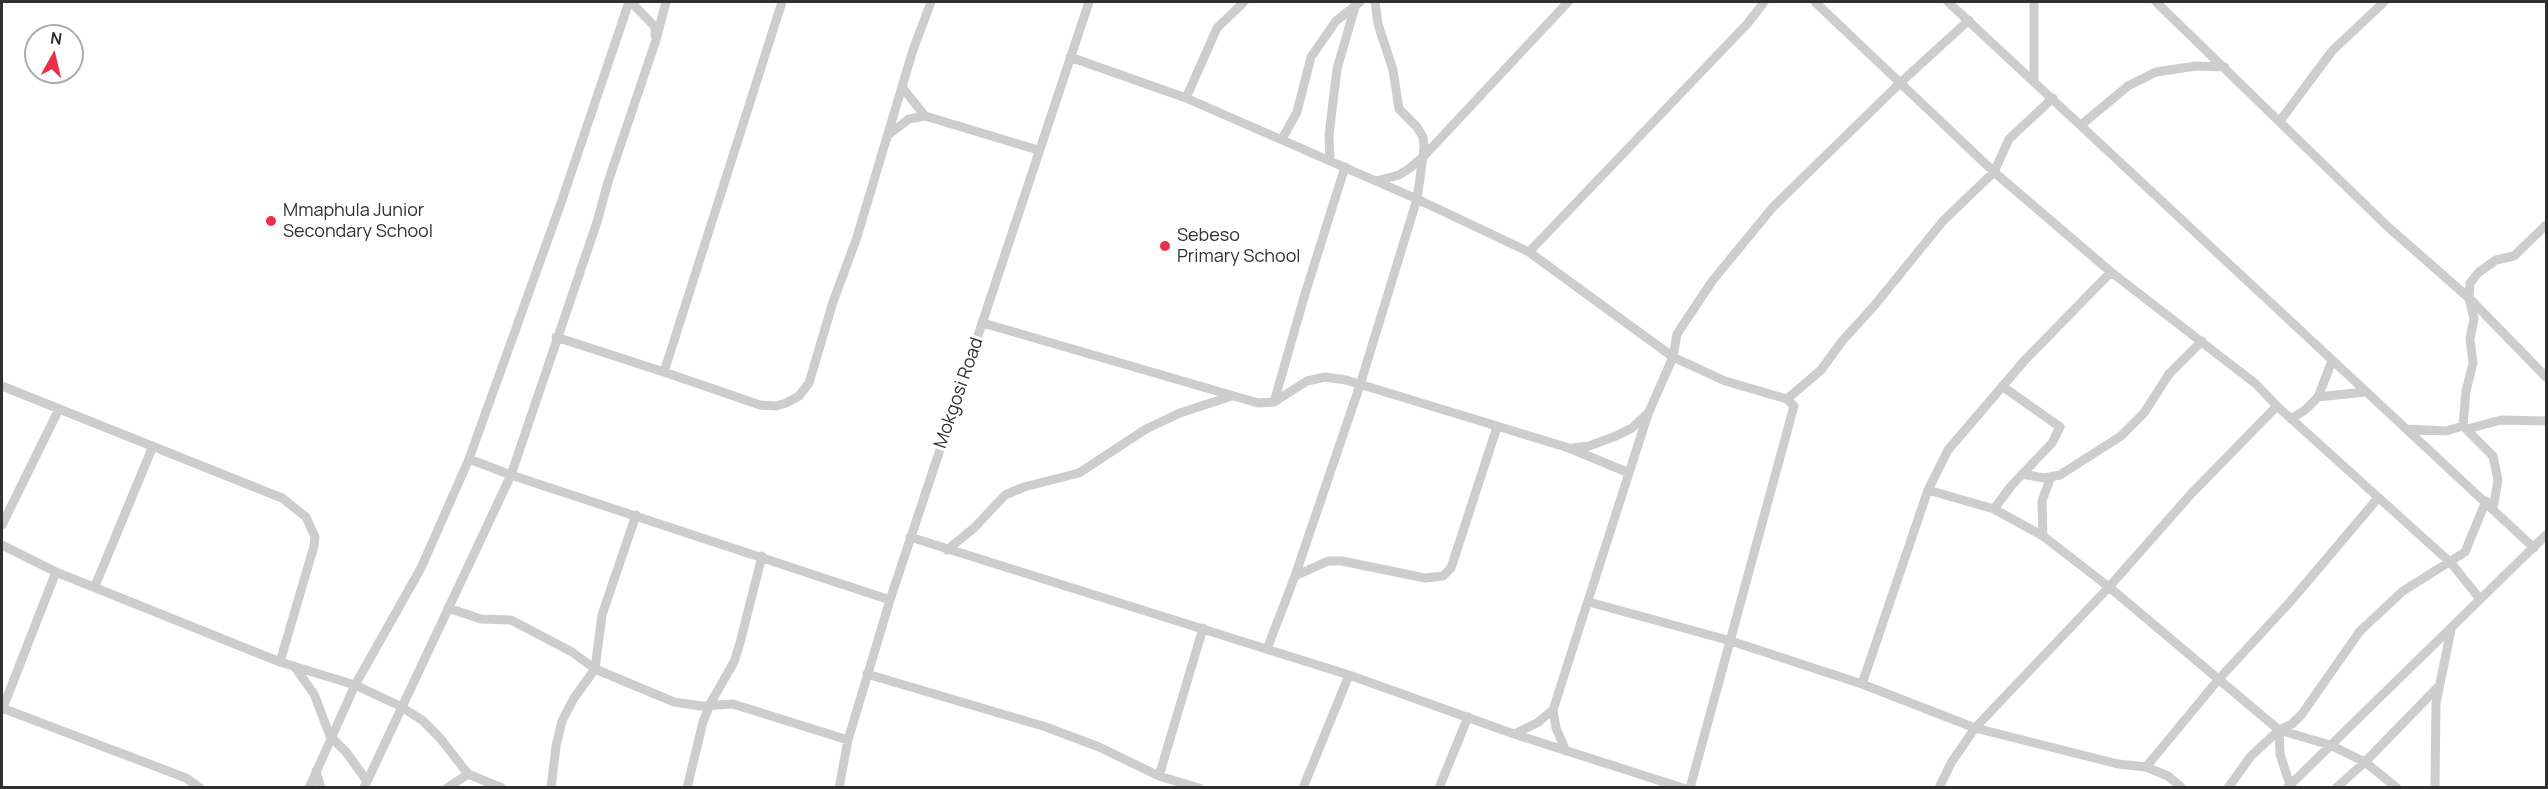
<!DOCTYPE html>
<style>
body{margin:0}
#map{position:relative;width:2548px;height:789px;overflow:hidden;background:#fff;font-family:Manrope,sans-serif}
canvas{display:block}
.frame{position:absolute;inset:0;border:3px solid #303030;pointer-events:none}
.north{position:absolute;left:24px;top:24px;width:60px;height:60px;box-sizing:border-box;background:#fff;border:2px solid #acacac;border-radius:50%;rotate:8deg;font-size:16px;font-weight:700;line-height:24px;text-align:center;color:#303030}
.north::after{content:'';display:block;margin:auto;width:21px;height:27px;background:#eb2f4b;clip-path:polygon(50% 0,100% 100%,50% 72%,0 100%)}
</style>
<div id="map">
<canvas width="2548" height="789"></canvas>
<div class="frame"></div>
<div class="north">N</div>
</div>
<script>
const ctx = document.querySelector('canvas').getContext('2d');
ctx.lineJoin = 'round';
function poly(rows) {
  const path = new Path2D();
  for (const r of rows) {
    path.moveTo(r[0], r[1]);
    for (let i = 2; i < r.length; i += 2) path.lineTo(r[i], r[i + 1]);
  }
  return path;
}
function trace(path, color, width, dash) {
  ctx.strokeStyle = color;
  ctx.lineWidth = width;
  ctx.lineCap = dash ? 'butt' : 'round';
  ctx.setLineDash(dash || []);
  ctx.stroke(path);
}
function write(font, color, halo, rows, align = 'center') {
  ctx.font = font + ' Manrope,sans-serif';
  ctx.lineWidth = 6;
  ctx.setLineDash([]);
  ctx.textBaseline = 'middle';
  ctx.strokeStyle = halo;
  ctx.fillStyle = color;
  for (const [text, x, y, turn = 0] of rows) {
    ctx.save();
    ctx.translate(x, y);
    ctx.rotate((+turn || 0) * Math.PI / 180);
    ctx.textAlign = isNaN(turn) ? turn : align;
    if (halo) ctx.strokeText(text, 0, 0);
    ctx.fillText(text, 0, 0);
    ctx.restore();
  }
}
const minor = poly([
 [631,2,655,27,655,35],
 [1375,2,1378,24,1393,70,1399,109,1417,127,1423,137,1424,147,1423,157,1410,168,1399,175,1376,181],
 [1815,2,1994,172,2111,272,2256,384,2277,406,2451,563,2480,599],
 [1948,2,2534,548],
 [2034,2,2034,82],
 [2156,2,2387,226,2469,298,2546,377],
 [1070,57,1186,98,1417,199,1529,252,1673,357,1725,381,1787,399,1794,406,1690,788],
 [902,87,925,116,1038,150],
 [1186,98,1217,28,1244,2],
 [2280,121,2332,51,2384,2],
 [2081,125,2128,86,2156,72,2196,66,2225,67],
 [888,135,909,119,925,116],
 [1282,139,1297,112,1311,57,1336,21,1360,2],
 [1330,160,1329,135,1337,69,1355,7],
 [1529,252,1748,23,1764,2],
 [983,323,1258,403,1274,402,1307,381,1325,377,1346,380,1569,448,1629,473,1553,710,1556,728,1566,751],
 [556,337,664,372,782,2],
 [664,372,760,405,776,406,786,403,799,396,809,383,833,302,857,237,913,50,931,2],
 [2,386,282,498,306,517,315,537,314,546,280,662],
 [2318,397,2365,392],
 [1787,399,1821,370,1843,340,1874,306,1943,221,1994,172,2009,139,2053,98],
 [1274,402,1305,294,1345,167],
 [2291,419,2305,410,2318,397,2332,361],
 [2407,429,2446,431,2463,426],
 [2467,429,2501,420,2546,421],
 [1572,448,1589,446,1616,436,1632,428,1647,414],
 [469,459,511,475,890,600],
 [1629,473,1648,414,1673,357,1677,334,1713,280,1773,207,1900,83,1969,20],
 [2022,474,2044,478,2060,475,2121,436,2144,413,2169,374,2202,341],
 [1928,490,1994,509,2043,536,2109,587,2279,730,2330,745,2365,762,2397,788],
 [2493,508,2498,480,2493,456,2463,426,2466,391,2473,363,2470,339,2474,319,2469,298,2470,283,2479,272,2496,260,2514,256,2546,225],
 [1994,509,2011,486,2052,443,2060,427,2002,386],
 [2,525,59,409],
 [2043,536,2042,501,2051,477],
 [910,537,1349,675,1514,734,1683,788],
 [2,545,56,572,280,662,355,685,400,706,422,720,440,738,468,774,502,788],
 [947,550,974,528,1005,495,1024,487,1079,473,1146,429,1180,413,1232,396],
 [1295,576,1328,561,1342,561,1425,578,1443,576,1451,568,1497,427],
 [95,586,153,446],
 [1589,602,1731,641,1862,684,1975,728,1951,763,1939,788],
 [448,608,481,619,511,620,572,652,595,669,674,702,701,706,733,704,848,740],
 [1267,649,1295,576,1360,385,1417,199,1423,157,1568,2],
 [294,666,314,694,330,736,346,752,367,781],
 [867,674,1046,727,1099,747,1159,776],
 [1862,684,1928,490,1948,450,2025,360,2111,272],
 [2,708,186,778,200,788],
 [2,710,56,572],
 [1975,728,2109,587,2191,494,2277,406],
 [1975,728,2118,764,2146,767,2168,776,2182,788],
 [2279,730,2280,754,2291,788],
 [1514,734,1537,723,1553,710],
 [2146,767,2218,680,2290,602,2378,498],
 [316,771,321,788],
 [309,788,355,685,421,568,469,459,561,203,629,2],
 [364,788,511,475,597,222,608,182,656,40,666,2],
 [447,788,468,774],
 [551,788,556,746,562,721,574,698,595,669,602,615,636,515],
 [687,788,703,722,710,704,734,662,740,643,762,556],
 [839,788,848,740,890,600,1089,2],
 [1199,788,1159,776,1203,628],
 [1303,788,1349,675],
 [1439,788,1468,717],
 [2228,788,2251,756,2279,730,2292,724,2302,714,2360,631,2403,591,2465,552,2486,501],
 [2287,788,2546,535],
 [2336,788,2365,762,2438,687],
 [2435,788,2436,703,2451,630]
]);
const markers = [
 [271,221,6,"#eb2f4b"],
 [1165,246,6,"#eb2f4b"]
];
const poiNames = [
 ["Mmaphula Junior",283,211],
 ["Secondary School",283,232],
 ["Sebeso",1177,236],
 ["Primary School",1177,257]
];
const streetNames = [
 ["Mokgosi Road",959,393,-71]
];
trace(minor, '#cdcdcd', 9);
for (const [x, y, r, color] of markers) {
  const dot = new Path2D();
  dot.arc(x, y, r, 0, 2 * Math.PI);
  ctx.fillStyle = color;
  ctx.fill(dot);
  trace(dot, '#fff', 2);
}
write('18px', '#303030', '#fff', poiNames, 'left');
write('18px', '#303030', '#fff', streetNames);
</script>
